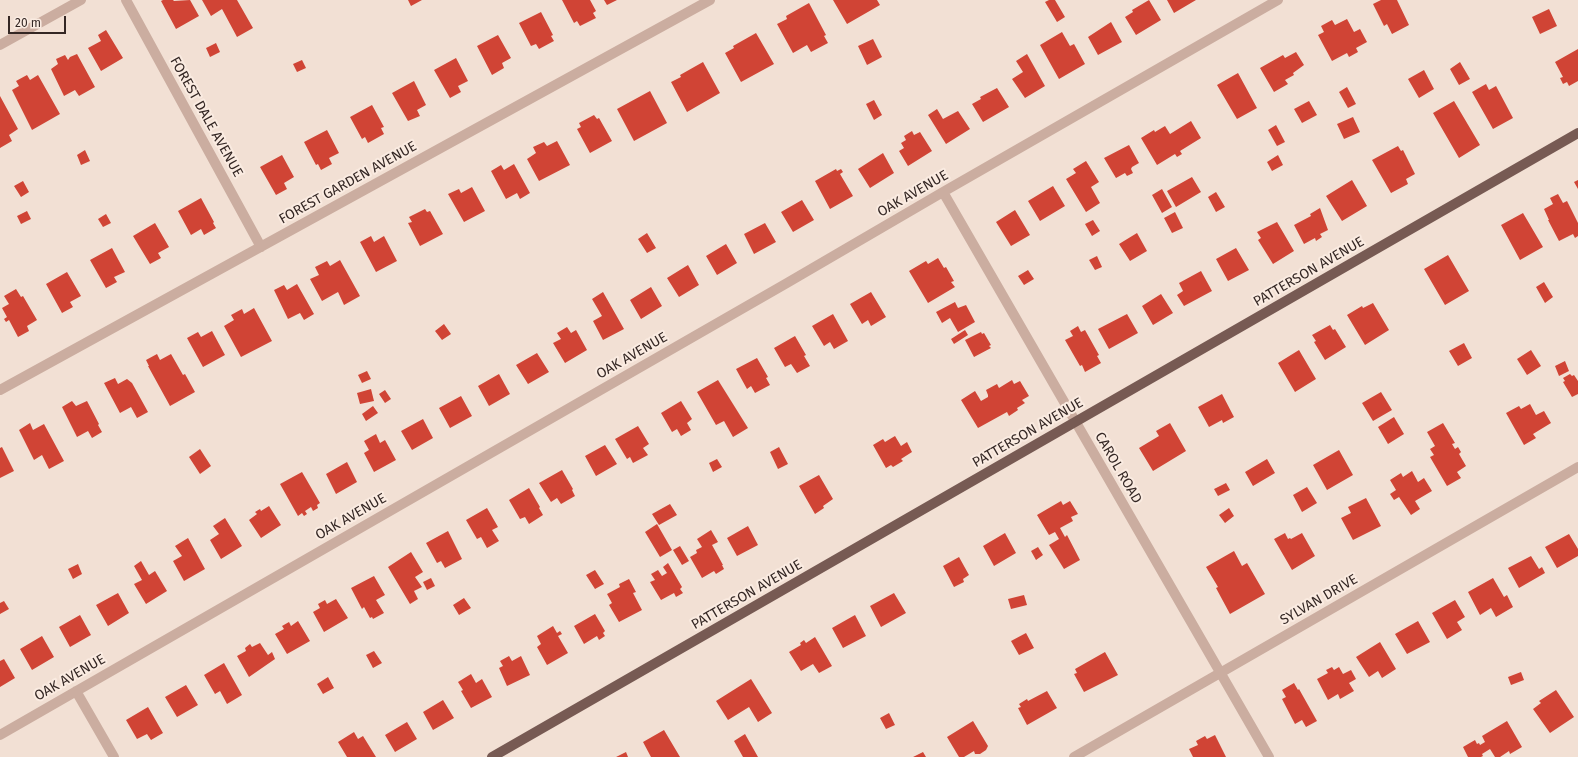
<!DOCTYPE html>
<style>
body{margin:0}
#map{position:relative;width:1578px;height:757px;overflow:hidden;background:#f2e0d4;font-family:"Fira Sans",sans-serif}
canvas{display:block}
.scale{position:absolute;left:8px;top:16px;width:58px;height:18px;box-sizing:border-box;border:2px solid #342724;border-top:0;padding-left:5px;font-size:12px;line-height:14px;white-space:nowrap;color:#342724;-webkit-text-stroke:3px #faebe1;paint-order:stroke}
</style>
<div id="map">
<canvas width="1578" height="757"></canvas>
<div class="scale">20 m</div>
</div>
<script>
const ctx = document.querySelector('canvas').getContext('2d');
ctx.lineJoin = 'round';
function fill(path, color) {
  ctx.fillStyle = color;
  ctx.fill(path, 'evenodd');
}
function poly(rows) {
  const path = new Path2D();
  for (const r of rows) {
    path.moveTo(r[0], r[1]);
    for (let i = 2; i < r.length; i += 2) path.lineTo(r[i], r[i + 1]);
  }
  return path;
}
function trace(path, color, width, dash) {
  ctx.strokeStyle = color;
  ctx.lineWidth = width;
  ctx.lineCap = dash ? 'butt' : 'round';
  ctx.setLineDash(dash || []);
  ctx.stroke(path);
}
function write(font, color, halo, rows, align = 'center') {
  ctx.font = font + ' "Fira Sans",sans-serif';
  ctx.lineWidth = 4;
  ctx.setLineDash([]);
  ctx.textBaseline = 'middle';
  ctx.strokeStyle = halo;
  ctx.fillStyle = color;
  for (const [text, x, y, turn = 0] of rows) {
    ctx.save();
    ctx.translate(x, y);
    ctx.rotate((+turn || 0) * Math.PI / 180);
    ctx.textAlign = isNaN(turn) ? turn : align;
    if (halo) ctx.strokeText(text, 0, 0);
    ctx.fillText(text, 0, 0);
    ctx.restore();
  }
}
const building = poly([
 [163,0,173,0,174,1,190,0,199,16,176,29,161,1],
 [202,0,237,0,253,28,237,37,222,9,211,16],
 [408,0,422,0,411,6],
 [562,0,590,0,596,11,593,13,596,18,580,26,577,21,574,23],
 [604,0,617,0,607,5],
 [833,0,877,0,880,5,847,24],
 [1049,0,1055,0,1065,17,1057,22,1045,2],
 [1149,0,1161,20,1136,35,1125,17,1133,12,1132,10],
 [1167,0,1196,0,1174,13],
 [1381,0,1397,0,1409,25,1392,34,1387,24,1384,26,1373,4],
 [809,3,826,35,824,36,828,43,811,52,807,45,793,53,777,24,787,19,786,16],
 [1549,9,1557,26,1540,34,1532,17],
 [541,12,553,35,551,36,554,41,539,49,536,44,531,46,519,23],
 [1347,19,1354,32,1360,29,1367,42,1356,48,1358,52,1349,57,1347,53,1332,61,1318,35,1324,32,1321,26,1332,20,1335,25],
 [1111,22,1122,42,1098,55,1088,37],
 [106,30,123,58,101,71,88,48,101,41,98,35],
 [1062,32,1070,46,1074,44,1085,64,1059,79,1040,45],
 [756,33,774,64,741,82,725,53,734,48,733,46],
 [498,35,511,58,502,63,504,68,492,75,477,46],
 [873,39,882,57,867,65,858,46],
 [216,43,220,52,210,57,206,48],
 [1578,49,1578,81,1569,86,1567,82,1563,84,1560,78,1563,77,1555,62],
 [1296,52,1304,65,1293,73,1294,75,1285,80,1288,84,1274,92,1260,68,1283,55,1285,58],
 [77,54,95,87,79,96,75,90,64,96,51,69,58,64,56,59,65,55,68,60,70,57],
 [1027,54,1045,86,1025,98,1012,79,1023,72,1016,61],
 [456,58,468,81,458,86,461,92,450,98,434,70],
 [302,60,306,68,297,72,293,64],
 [703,62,720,93,687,112,671,82,681,77,680,75],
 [1460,62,1470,79,1459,85,1450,69],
 [1424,70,1434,89,1419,98,1408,79],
 [1238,73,1257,108,1237,119,1217,85],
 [27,75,30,80,38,75,60,114,32,130,12,90,19,86,16,81],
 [414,81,426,105,417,110,420,116,408,121,392,93],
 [1486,84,1489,90,1496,86,1513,118,1493,129,1472,92],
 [1347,87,1356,104,1348,108,1339,92],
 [997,88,1009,107,983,122,972,104,981,99,980,97],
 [650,91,667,123,634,141,617,109],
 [0,96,18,129,9,135,12,141,0,148],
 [874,100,882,115,874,120,866,104],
 [1309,101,1317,115,1302,123,1294,109],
 [1454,101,1480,145,1459,158,1433,113],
 [372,105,384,127,381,128,384,134,368,143,365,137,362,139,350,117],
 [937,109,943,119,958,111,970,129,946,144,928,115],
 [594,115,597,119,599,118,612,141,590,153,577,129,581,127,579,123],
 [1353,117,1360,132,1344,139,1337,124],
 [1191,121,1201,138,1180,151,1182,154,1177,157,1175,154,1157,165,1141,138,1154,130,1155,132,1165,126,1170,134],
 [1276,125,1285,142,1277,146,1268,130],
 [327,130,339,153,329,158,332,164,321,170,318,164,316,165,304,142],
 [912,131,914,135,920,132,932,151,908,166,899,151,904,148,901,143,906,140,904,136],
 [557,141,570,165,539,181,527,159,536,153,533,147,544,142,547,146],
 [1129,145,1139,163,1132,167,1131,169,1133,173,1127,176,1125,173,1116,178,1104,158],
 [1398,146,1401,151,1403,150,1415,174,1406,179,1408,184,1391,193,1372,160],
 [85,150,90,161,81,165,77,155],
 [883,153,894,173,870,188,858,169],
 [282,155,294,177,284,183,287,189,276,195,260,167],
 [1278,155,1283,165,1272,171,1267,162],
 [1086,161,1099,182,1091,187,1100,203,1086,212,1066,179,1076,173,1073,169],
 [514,164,530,193,520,199,517,193,506,199,491,171,501,165,504,170],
 [836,169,837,171,841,169,843,172,840,174,853,196,830,209,815,181],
 [1192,177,1201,192,1176,207,1167,191],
 [1352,180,1367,206,1342,221,1326,196],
 [1578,180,1578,189,1574,182],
 [23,181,29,192,21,197,14,186],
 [1053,186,1065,206,1040,221,1028,201],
 [472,187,485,211,464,222,448,194,459,189,461,193],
 [1162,189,1172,207,1162,213,1152,195],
 [1216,192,1225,207,1216,212,1208,197],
 [1558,194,1563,203,1567,201,1578,223,1578,236,1575,238,1573,234,1559,241,1548,220,1549,220,1544,209,1553,204,1550,198],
 [201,198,214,222,213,223,216,228,204,235,201,229,191,235,178,211],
 [802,200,814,220,793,232,781,212],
 [1320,208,1328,230,1320,234,1322,237,1316,241,1315,238,1304,244,1294,225,1311,216,1310,214],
 [425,209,427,212,430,211,443,234,420,246,408,223,412,222,409,217],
 [1015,210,1030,235,1011,246,996,222],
 [27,211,31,219,21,224,17,216],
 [1175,212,1183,228,1172,233,1164,218],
 [1523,213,1543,247,1520,260,1501,225],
 [106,214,111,223,103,227,98,219],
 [1093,220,1100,231,1092,236,1085,224],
 [1277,222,1294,251,1273,264,1258,240,1261,238,1257,232],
 [155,223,169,247,158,253,161,258,150,264,133,236],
 [765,223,776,242,754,254,744,234],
 [647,233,656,248,647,253,638,239],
 [1137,233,1147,251,1130,261,1119,244],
 [371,236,374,242,384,236,397,261,376,272,360,242],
 [726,244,737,263,717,275,706,256],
 [112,248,125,272,114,277,117,282,106,288,90,260],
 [1236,248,1249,270,1228,281,1216,259],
 [1448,255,1469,291,1445,305,1424,269],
 [1097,256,1102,267,1095,270,1089,260],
 [938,258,944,268,946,267,954,281,951,282,955,287,928,303,909,271,926,261,928,264],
 [340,260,360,296,344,305,338,292,322,301,310,279,319,275,315,267,327,261,330,266],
 [688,265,699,285,679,297,667,278],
 [1028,270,1034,279,1024,285,1018,276],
 [1201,271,1212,291,1184,306,1177,295,1183,291,1179,283],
 [67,272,81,296,70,302,73,307,62,313,46,284],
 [1544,282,1553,297,1545,303,1536,287],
 [297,284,314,314,304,320,300,313,288,319,274,290,284,285,287,290],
 [651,287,662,306,641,319,630,300],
 [16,289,21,297,23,296,37,320,27,326,29,331,18,337,9,320,6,322,4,319,7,317,2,308,9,304,4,296],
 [603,292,624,329,603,340,593,321,602,316,592,299],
 [871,292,886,317,871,326,868,320,862,324,850,304],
 [1161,294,1173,313,1153,325,1142,306],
 [955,302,958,308,966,305,975,322,958,332,950,318,942,323,936,312],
 [1373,303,1389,330,1365,345,1347,315,1362,306,1363,308],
 [254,308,272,341,241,357,224,326,234,320,231,315,242,309,244,314],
 [833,314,848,341,834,349,830,342,824,346,812,326],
 [1127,314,1138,333,1109,349,1098,329],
 [444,324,451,334,442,340,435,331],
 [1330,325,1333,330,1335,329,1346,347,1325,360,1314,342,1316,341,1312,335],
 [1078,326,1081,332,1085,330,1099,355,1097,356,1101,363,1085,372,1082,365,1080,366,1065,340,1073,336,1070,331],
 [567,327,571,333,576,330,587,350,565,363,553,343,561,339,557,333],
 [965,330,968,335,954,344,951,339],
 [212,331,225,355,203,367,187,338,198,332,201,337],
 [981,332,982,334,984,333,991,345,989,346,991,348,974,357,965,340],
 [795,336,806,355,804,356,810,366,797,373,791,364,785,367,774,348],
 [1464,343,1472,358,1458,366,1449,351],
 [1299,350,1316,379,1295,392,1278,363],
 [1531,350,1541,366,1527,375,1517,359],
 [537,353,549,372,528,384,516,365],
 [157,354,160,360,171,354,183,375,185,374,195,392,170,406,148,366,149,366,146,360],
 [757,358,768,377,766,378,770,385,755,393,751,386,747,389,736,369],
 [1565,361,1569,371,1559,376,1555,366],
 [367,371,371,379,362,383,358,375],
 [499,374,510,394,489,406,478,386],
 [1570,374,1572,376,1574,375,1578,381,1578,394,1572,397,1563,382,1565,381,1563,378],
 [115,378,118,384,127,379,132,383,148,412,137,418,131,407,120,413,104,383],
 [718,380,748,428,733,437,724,421,716,425,697,392],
 [1012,380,1014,384,1020,381,1029,396,1022,400,1025,403,1017,408,1018,410,1009,416,1007,412,978,428,961,400,975,391,981,401,988,397,988,395,986,390,997,384,999,388],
 [371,389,374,401,360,404,357,393],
 [385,390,391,399,385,403,379,394],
 [1381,392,1392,410,1373,421,1362,403],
 [1222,394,1234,417,1223,423,1222,420,1209,427,1198,407],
 [461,396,472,416,450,428,439,408],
 [72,401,76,406,87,401,99,424,98,425,102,432,92,438,88,431,77,437,62,407],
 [681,401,692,419,687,423,691,430,681,436,677,429,672,432,661,413],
 [1530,404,1536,415,1544,411,1551,423,1533,434,1536,438,1524,445,1506,413,1519,406,1521,409],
 [373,406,378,413,366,421,362,414],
 [1394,417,1404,434,1388,444,1378,427],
 [423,419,433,438,412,450,401,431],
 [30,423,33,430,44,424,64,461,49,469,42,455,34,460,19,430],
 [1170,423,1186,451,1153,471,1139,448,1159,436,1156,431],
 [1443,423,1455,443,1452,444,1455,449,1458,447,1461,452,1459,454,1466,466,1457,472,1461,478,1447,486,1430,457,1434,455,1430,449,1435,446,1427,432],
 [638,426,649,444,643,448,648,455,633,463,630,457,627,459,615,439],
 [376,434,380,443,385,440,396,460,374,472,364,453,369,450,364,441],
 [895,436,901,446,907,442,912,452,901,459,903,461,893,467,891,465,886,468,873,445,883,439,885,442],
 [605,445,617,464,596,476,585,456],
 [2,447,14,471,0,478,0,448],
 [779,447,788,464,778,469,770,452],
 [200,449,211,466,200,474,189,457],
 [1339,450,1353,475,1327,490,1313,465],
 [717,459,722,467,713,472,709,463],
 [1267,459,1275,473,1253,486,1245,472],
 [347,462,357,482,336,494,326,474],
 [562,470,573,489,572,490,575,496,561,504,557,498,551,502,539,483],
 [1412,471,1418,482,1424,478,1432,491,1415,501,1420,509,1411,515,1399,497,1394,500,1390,494,1396,490,1390,480,1401,473,1403,477],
 [302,472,320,503,317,505,318,508,313,511,311,507,305,511,307,514,304,516,302,513,298,516,280,484],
 [819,475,833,499,823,506,824,508,815,514,799,486],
 [1226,483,1230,490,1218,496,1214,489],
 [1307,487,1317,503,1302,512,1293,495],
 [529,488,540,507,539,508,543,515,529,524,525,517,520,519,509,500],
 [1366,498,1381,526,1353,540,1341,518,1351,513,1348,507],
 [1061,501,1063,505,1070,501,1078,514,1071,517,1073,521,1060,528,1065,537,1067,535,1080,560,1064,569,1049,545,1059,539,1055,532,1049,535,1037,515],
 [670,504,677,515,659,525,652,514],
 [269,506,281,525,261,538,249,520,257,514,255,512,260,509,261,511],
 [487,508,498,527,492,530,499,541,487,548,481,537,477,539,466,520],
 [1229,508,1234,516,1225,523,1219,515],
 [225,518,242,546,221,559,210,540,219,534,213,526],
 [657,524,672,550,660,557,645,532],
 [748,526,758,545,737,556,727,538],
 [711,530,718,542,712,545,723,565,722,565,724,569,716,574,714,571,702,578,690,557,697,553,696,550,702,547,697,539],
 [448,531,462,559,445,568,441,561,437,563,426,543],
 [1005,533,1016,553,994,566,983,546],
 [1285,533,1288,539,1290,538,1291,539,1302,533,1315,556,1292,570,1274,539],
 [1569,534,1578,549,1578,556,1557,568,1545,547],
 [188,538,205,569,184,581,173,561,182,556,175,546],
 [680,546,689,561,682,565,673,550],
 [1038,547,1043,555,1036,560,1031,551],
 [1234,551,1242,566,1247,563,1265,594,1230,614,1216,588,1218,587,1206,567],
 [411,552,423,572,415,577,422,587,414,591,418,599,410,604,388,567],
 [1531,556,1539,569,1542,567,1545,573,1519,588,1508,568],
 [959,557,969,575,963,579,964,582,954,587,943,566],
 [141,561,149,575,155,571,167,591,146,604,134,584,142,580,134,566],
 [668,563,682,587,680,589,683,593,676,597,674,593,661,600,650,582,655,580,651,574,658,570,662,576,667,573,663,567],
 [78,564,82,574,73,579,68,569],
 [595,570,604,584,595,589,586,575],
 [374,576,385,595,376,600,384,613,373,619,372,617,370,618,364,607,362,609,351,588],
 [431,578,435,586,427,590,423,582],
 [1493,578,1504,597,1507,595,1513,607,1496,617,1491,608,1480,615,1468,592],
 [629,579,636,592,633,593,642,610,619,622,609,605,612,603,607,594,620,587,619,584],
 [118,593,129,613,108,626,96,605],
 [894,593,906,613,881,627,870,606],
 [1024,595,1027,605,1011,609,1008,599],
 [464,598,471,608,459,615,453,605],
 [336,599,348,618,324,632,313,612,320,608,318,604,325,600,327,604],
 [1455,600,1465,617,1457,622,1462,630,1447,639,1432,613],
 [4,601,9,609,0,614,0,603],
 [595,614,605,631,603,633,605,636,599,640,597,636,584,644,574,626],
 [80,615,91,635,70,647,59,627],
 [855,615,866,636,843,648,832,628],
 [298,621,310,641,287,654,275,634,284,629,282,626,289,622,291,626],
 [1418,621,1430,642,1407,654,1395,634],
 [553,626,557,633,560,631,562,634,558,636,568,653,547,665,537,647,541,644,537,636],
 [1026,633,1034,648,1019,655,1011,641],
 [42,636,54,657,32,670,20,649],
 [815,637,832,666,819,673,813,664,801,671,789,652,801,645,800,643,804,640,806,643],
 [1380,642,1396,669,1382,678,1378,671,1369,677,1356,657],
 [260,643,268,655,272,652,275,659,249,677,237,656,246,651,245,648,250,644,252,647],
 [374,651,382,663,373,668,366,655],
 [1105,652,1118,675,1084,692,1074,674,1077,673,1075,669],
 [509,656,512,661,521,656,530,675,507,686,499,668,503,666,500,661],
 [4,659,15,678,0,687,0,661],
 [224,663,242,695,227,704,220,691,215,694,204,675],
 [1332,667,1334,670,1339,667,1343,674,1351,670,1356,679,1349,683,1354,691,1340,699,1338,694,1328,700,1317,679,1328,673,1326,670],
 [1521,672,1524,680,1511,685,1508,677],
 [471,674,476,683,482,679,492,697,471,708,461,691,463,690,458,682],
 [328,677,334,688,323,694,317,684],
 [751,679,772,713,758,722,749,707,728,720,716,701],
 [1294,683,1298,690,1299,689,1317,721,1306,727,1302,720,1295,724,1282,699,1286,697,1282,690],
 [186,685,198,705,177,717,165,697],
 [1556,690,1574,717,1550,733,1533,709,1541,703,1539,701],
 [1047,691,1057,708,1027,725,1018,708,1021,707,1019,704,1027,699,1028,701],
 [443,700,454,718,433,730,423,712],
 [148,707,163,733,151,740,147,734,137,739,126,720],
 [889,713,895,725,886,729,880,718],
 [973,721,988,746,986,750,980,754,975,754,974,751,964,757,959,757,947,737],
 [1507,721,1522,747,1510,754,1509,751,1500,757,1495,757,1490,749,1482,754,1483,756,1481,757,1468,757,1463,747,1475,740,1477,744,1479,743,1480,745,1485,742,1482,736],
 [407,722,417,739,395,752,385,735],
 [664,730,680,757,651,757,643,742],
 [354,732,358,739,363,736,376,757,347,757,338,742],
 [745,734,758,757,743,757,734,741],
 [1215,735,1226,757,1193,757,1189,749,1198,745,1196,741,1205,736,1207,739],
 [626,752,628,757,616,757],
 [923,752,926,757,913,757]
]);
const minor = poly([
 [126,0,261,247],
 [0,45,81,0],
 [943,192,1269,757],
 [0,390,710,0],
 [76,691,114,757],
 [0,735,787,283,943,192,1278,0],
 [1074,757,1578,467]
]);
const major = poly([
 [492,757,1578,133]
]);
const streetNames = [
 ["FOREST DALE AVENUE",206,117,61],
 ["FOREST GARDEN AVENUE",348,183,-29],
 ["OAK AVENUE",913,194,-30],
 ["PATTERSON AVENUE",1309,272,-30],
 ["OAK AVENUE",632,356,-30],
 ["PATTERSON AVENUE",1028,433,-30],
 ["CAROL ROAD",1118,468,60],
 ["OAK AVENUE",351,517,-30],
 ["PATTERSON AVENUE",747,595,-30],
 ["SYLVAN DRIVE",1319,600,-30],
 ["OAK AVENUE",70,678,-30]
];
fill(building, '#d04435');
trace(minor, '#cbada0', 10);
trace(major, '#775a53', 10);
write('14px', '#342724', '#faebe1', streetNames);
</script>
